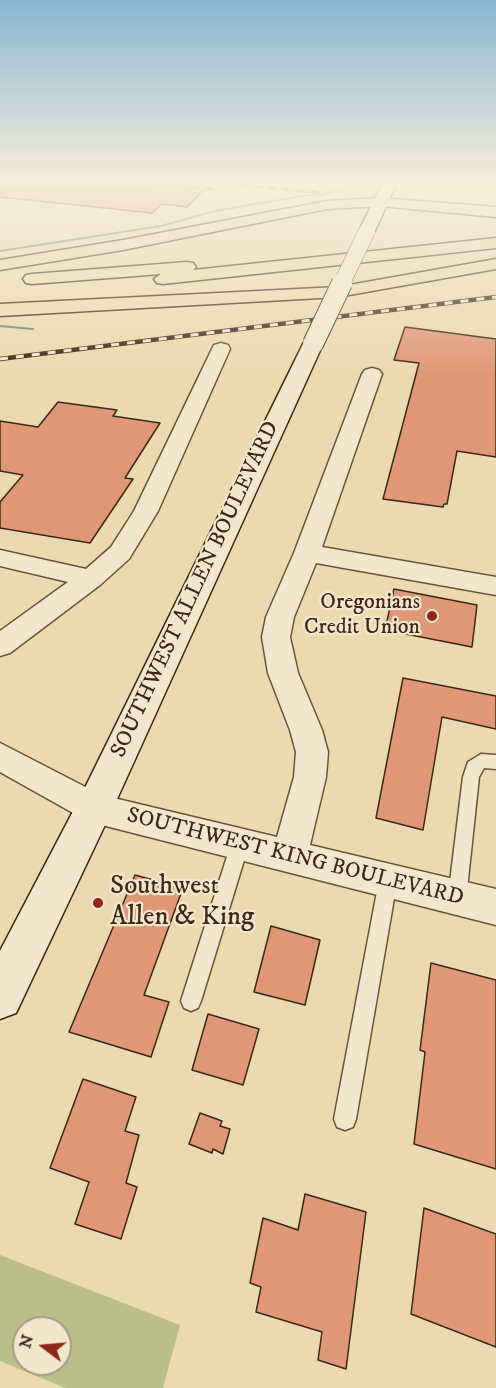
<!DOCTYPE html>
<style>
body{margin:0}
#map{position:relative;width:496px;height:1388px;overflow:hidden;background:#ebdab0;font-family:"IM FELL DW Pica",serif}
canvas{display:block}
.north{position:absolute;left:12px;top:1316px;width:60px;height:60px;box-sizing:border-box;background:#f2e7cc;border:2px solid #a99b83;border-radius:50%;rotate:286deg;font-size:16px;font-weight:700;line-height:24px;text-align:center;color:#3c2816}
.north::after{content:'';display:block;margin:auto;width:21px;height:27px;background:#8f2418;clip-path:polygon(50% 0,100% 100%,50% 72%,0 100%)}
</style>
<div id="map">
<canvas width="496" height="1388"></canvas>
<div class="north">N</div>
</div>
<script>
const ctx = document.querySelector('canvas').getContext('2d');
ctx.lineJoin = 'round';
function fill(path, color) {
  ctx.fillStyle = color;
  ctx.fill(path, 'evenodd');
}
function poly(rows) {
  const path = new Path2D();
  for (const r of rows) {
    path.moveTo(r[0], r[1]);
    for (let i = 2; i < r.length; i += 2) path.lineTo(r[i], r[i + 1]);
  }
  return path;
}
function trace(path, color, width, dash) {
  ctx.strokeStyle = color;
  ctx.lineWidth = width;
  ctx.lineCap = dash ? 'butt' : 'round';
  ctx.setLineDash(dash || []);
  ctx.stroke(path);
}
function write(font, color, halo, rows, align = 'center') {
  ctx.font = font + ' "IM FELL DW Pica",serif';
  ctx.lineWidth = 4.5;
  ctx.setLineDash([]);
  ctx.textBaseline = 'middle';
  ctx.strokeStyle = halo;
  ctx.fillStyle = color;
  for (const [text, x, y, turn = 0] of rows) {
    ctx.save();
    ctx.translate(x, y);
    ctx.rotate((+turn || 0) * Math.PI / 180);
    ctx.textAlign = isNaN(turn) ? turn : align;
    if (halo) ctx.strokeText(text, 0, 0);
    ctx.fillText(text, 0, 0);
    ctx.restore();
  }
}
const green = poly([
 [0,1255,180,1325,163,1388,65,1388,0,1361],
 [24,1328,60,1328,60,1364,24,1364]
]);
const stream = poly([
 [337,189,338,191,326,195,308,196,215,212,161,227,0,252,0,250,161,225,215,210,308,194,326,193,337,189],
 [0,325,33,328,35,329,33,330,0,327,0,325]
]);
const building = poly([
 [0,182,211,182,187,207,162,204,152,213,0,197,0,182],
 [405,327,496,339,496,457,457,451,447,504,444,504,443,507,383,499,419,363,394,360,405,327],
 [58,402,117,410,113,416,160,423,125,478,133,479,90,543,0,528,0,502,23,475,0,471,0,421,38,427,58,402],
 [394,589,477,605,472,647,385,630,394,589],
 [403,678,496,696,496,729,442,717,423,830,376,818,403,678],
 [135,875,183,888,144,995,169,1002,151,1057,69,1032,135,875],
 [271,926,320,940,305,1005,254,992,271,926],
 [431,963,496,980,496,1169,414,1144,425,1052,420,1050,431,963],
 [208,1014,259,1029,243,1085,192,1070,208,1014],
 [83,1079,136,1097,125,1131,139,1135,126,1183,137,1187,121,1239,75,1224,89,1182,50,1168,83,1079],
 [200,1113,222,1121,220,1126,230,1129,223,1154,213,1149,212,1153,189,1144,200,1113],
 [305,1194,366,1212,346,1369,318,1360,322,1332,256,1312,261,1287,250,1283,263,1218,298,1230,305,1194],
 [424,1208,496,1234,496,1347,411,1314,424,1208]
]);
const lane = poly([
 [481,754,496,755,496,769,484,768,479,777,466,898,464,904,457,907,450,904,448,898,463,777,468,762,481,754],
 [240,836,246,838,249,844,201,1001,198,1008,191,1011,184,1008,181,1001,231,844,234,838,240,836],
 [388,872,394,875,397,881,356,1119,353,1127,345,1130,337,1127,334,1119,379,881,382,875,388,872]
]);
const street = poly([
 [221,343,228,345,230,349,158,511,129,559,100,585,10,653,0,656,0,631,68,582,0,566,0,550,86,569,111,547,134,511,212,349,214,345,221,343],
 [372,368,379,370,382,374,322,547,496,577,496,595,316,563,294,617,290,637,298,673,322,730,328,752,326,777,310,845,496,889,496,925,94,823,82,818,0,772,0,743,101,795,277,837,294,777,296,752,290,730,268,673,262,637,266,617,294,553,362,374,365,370,372,368]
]);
const secondary = poly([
 [383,182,397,182,375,231,367,236,361,234,359,231,383,182],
 [313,338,320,340,323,344,113,808,16,1013,0,1019,0,951,80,798,303,344,306,340,313,338]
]);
const highway = poly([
 [380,198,496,207,496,217,380,206,327,209,123,250,0,270,0,260,123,240,327,201,380,198],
 [496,238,496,248,163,284,157,283,154,279,161,274,32,284,26,283,23,279,26,275,32,274,187,262,193,263,196,267,193,270,496,238],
 [496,259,496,269,338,297,0,316,0,304,338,287,496,259]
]);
const railFar1 = poly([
 [143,182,212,189],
 [206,182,317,192]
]);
const rail = poly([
 [0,359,496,297]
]);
const secondaryBridgeFar1 = poly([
 [341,285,367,231]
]);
const secondaryBridge = poly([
 [313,344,342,283]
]);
const markers = [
 [432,616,6,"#8f2418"],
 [98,903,6,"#8f2418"]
];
const streetNames = [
 ["SOUTHWEST ALLEN BOULEVARD",196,590,-65],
 ["SOUTHWEST KING BOULEVARD",295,858,14]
];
const poiNames = [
 ["Oregonians",420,603],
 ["Credit Union",420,628]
];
const nearPoinames = [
 ["Southwest",110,887],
 ["Allen & King",110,918]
];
fill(green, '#babf8a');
fill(stream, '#757f75');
fill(building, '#e09777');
trace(building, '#3c2816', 1.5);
trace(lane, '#68543c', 3);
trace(street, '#68543c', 3);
trace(secondary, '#3c2816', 3);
trace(highway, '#3c2816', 3);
fill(lane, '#f2e7cc');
fill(street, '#f2e7cc');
fill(secondary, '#f2e7cc');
fill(highway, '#ebdab0');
trace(railFar1, '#3c2816', 3);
trace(rail, '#3c2816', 4.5);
trace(railFar1, '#f2e7cc', 2, [7]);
trace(rail, '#f2e7cc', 3, [8]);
trace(secondaryBridgeFar1, '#3c2816', 17, []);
trace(secondaryBridge, '#3c2816', 22, []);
trace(secondaryBridgeFar1, '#f2e7cc', 16);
trace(secondaryBridge, '#f2e7cc', 20);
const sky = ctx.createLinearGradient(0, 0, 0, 376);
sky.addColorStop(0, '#89b6d3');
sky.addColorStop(0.48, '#f6eedb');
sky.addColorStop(1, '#f6eedb00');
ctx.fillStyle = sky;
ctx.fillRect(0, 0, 496, 376);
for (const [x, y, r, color] of markers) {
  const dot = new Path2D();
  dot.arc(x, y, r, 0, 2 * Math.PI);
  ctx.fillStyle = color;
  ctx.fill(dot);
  trace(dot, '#f2e7cc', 2);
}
write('22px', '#3c2816', '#f2e7cc', streetNames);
write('22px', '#3c2816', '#f2e7cc', poiNames, 'right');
write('27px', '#3c2816', '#f2e7cc', nearPoinames, 'left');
</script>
